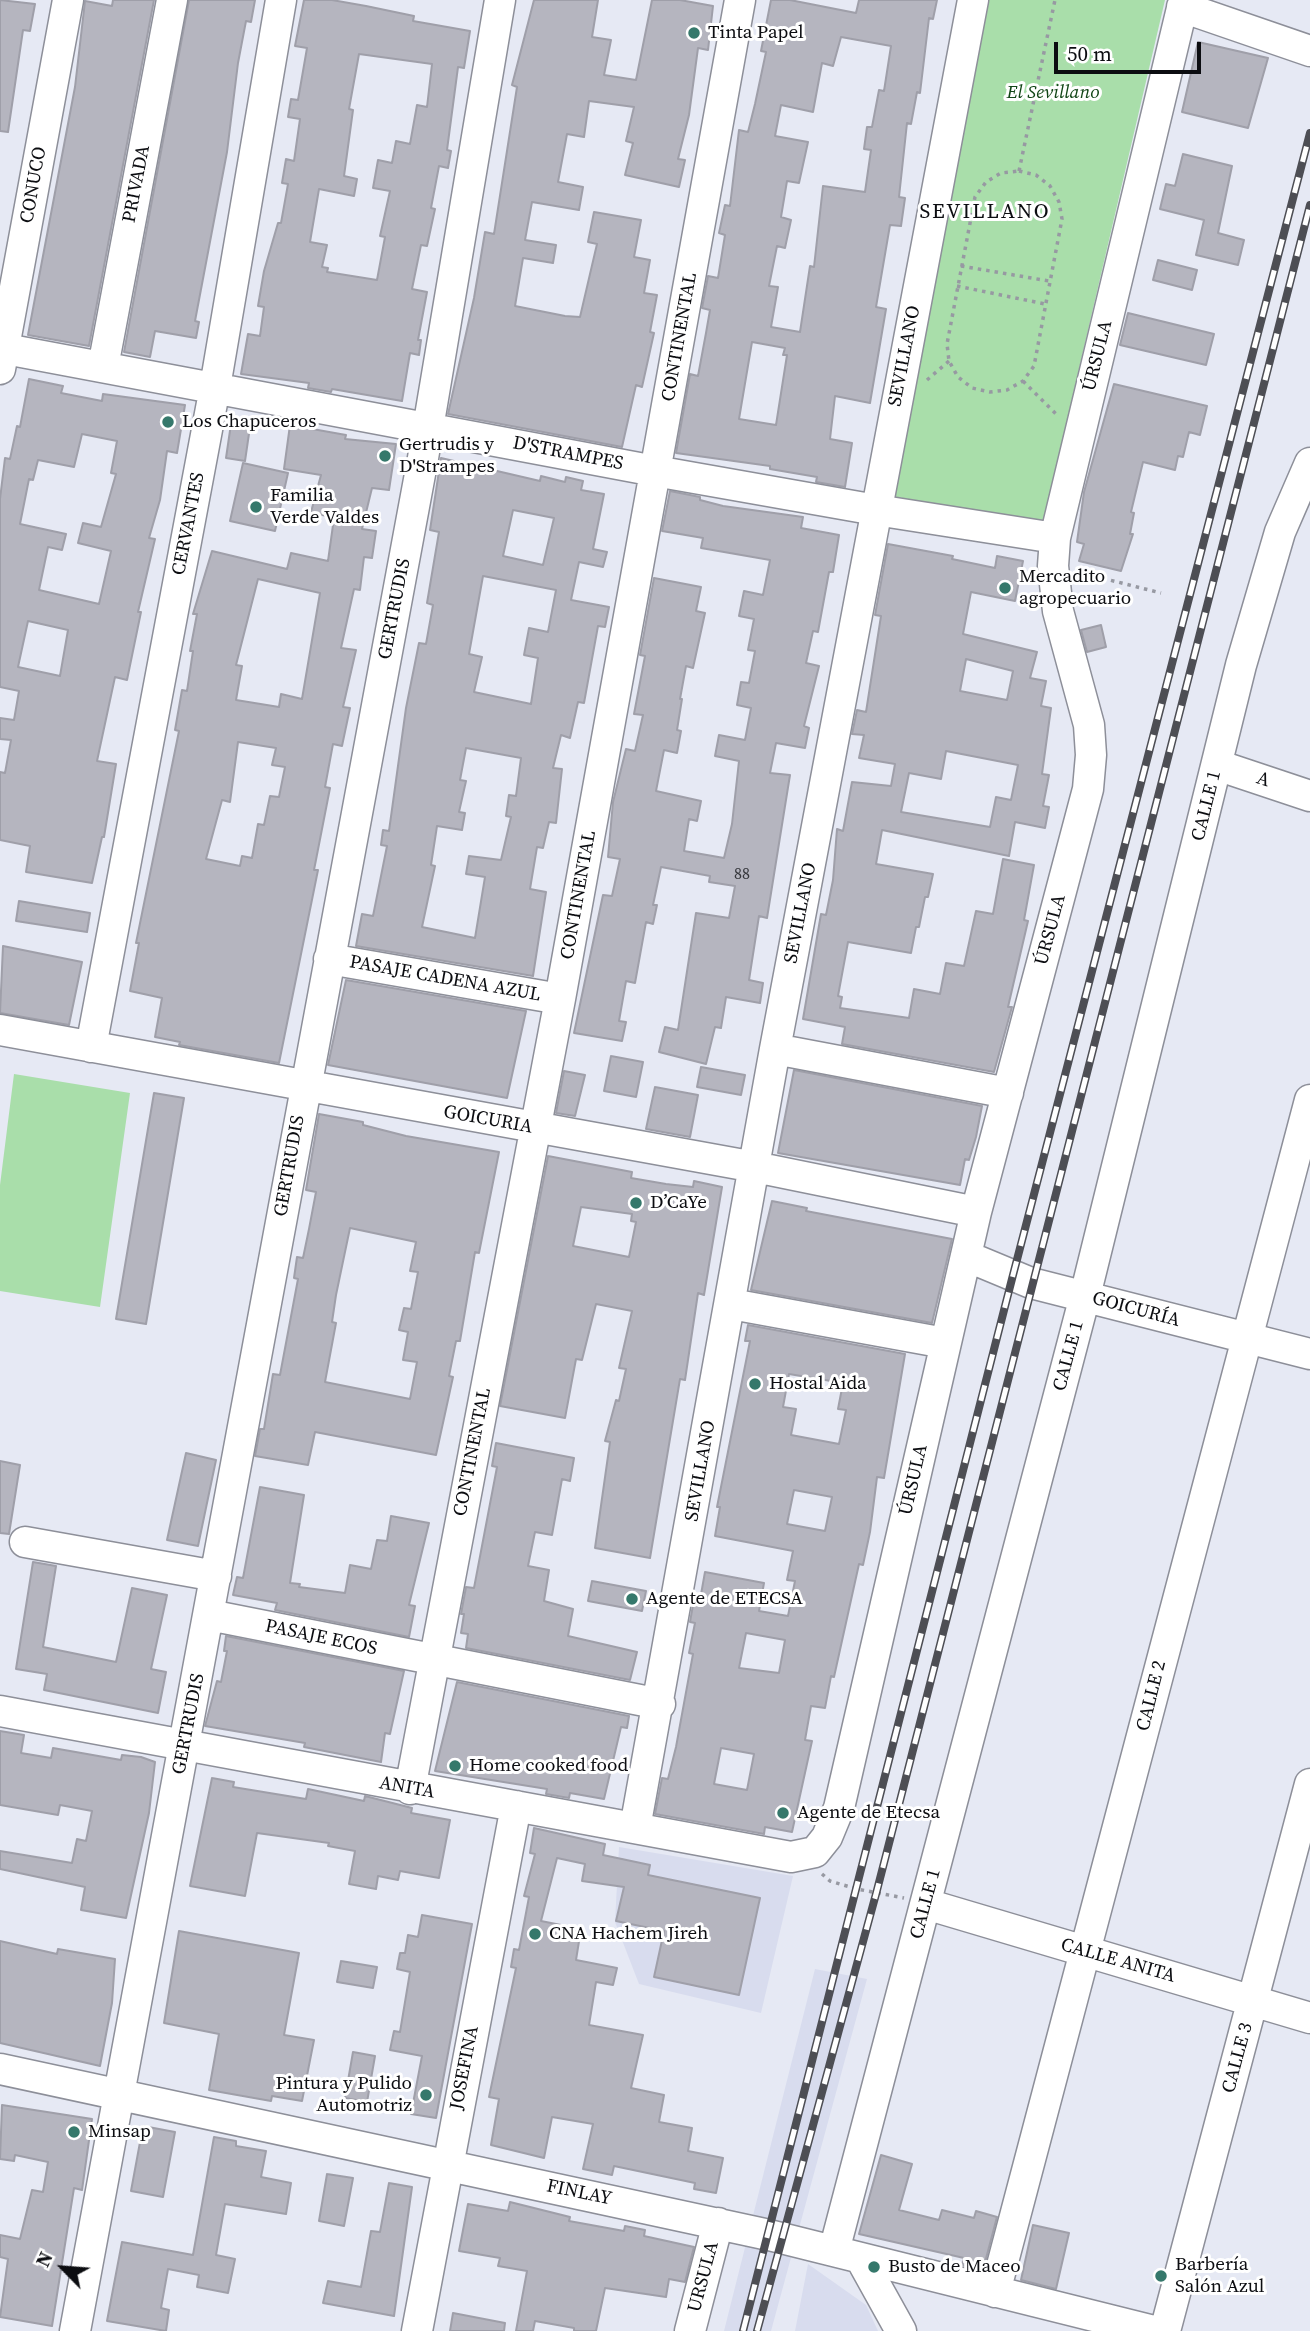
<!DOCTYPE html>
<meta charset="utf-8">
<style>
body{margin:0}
#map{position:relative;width:1310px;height:2331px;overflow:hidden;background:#e6e9f4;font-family:"Source Serif 4",serif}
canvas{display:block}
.north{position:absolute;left:28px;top:2233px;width:70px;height:70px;-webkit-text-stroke:5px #fff;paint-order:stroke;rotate:295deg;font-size:19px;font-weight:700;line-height:28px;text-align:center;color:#0c0d11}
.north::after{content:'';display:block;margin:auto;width:24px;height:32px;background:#0c0d11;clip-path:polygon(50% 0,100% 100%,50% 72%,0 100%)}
.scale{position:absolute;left:1054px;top:42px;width:147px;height:32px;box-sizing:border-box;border:4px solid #0c0d11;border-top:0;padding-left:9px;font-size:21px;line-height:24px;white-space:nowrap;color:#0c0d11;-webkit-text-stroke:5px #fff;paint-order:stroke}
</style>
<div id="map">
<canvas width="1310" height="2331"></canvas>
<div class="north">N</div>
<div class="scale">50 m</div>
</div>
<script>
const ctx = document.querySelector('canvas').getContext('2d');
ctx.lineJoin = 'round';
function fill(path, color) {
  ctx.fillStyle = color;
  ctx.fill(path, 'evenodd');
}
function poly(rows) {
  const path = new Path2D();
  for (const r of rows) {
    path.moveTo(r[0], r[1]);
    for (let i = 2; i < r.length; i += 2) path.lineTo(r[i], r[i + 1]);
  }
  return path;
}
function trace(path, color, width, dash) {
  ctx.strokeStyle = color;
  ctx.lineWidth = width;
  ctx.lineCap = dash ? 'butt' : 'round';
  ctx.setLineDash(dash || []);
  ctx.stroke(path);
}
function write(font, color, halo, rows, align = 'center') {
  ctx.font = font + ' "Source Serif 4",serif';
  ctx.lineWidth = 6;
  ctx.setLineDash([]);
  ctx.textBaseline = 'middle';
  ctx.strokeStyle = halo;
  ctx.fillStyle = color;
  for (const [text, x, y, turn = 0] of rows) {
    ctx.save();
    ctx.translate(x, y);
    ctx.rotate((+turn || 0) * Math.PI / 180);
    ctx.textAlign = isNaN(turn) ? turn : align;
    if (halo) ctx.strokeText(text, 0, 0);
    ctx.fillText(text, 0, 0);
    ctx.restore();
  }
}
const built = poly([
 [619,1847,793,1876,761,2013,639,1984,615,1922],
 [815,1969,867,1979,771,2331,724,2331],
 [808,2264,866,2305,878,2331,795,2331]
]);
const green = poly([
 [982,0,1165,0,1043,523,886,495],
 [14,1074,130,1093,100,1307,0,1291,0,1185]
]);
const building = poly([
 [0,0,35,4,30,31,23,30,8,132,0,131,0,0],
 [113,0,154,0,89,346,28,335,75,87,85,1,112,6,113,0],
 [189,0,255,0,251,22,246,21,238,63,227,152,195,321,199,322,196,338,155,331,150,357,124,352,189,0],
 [304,0,332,0,366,6,414,16,413,21,470,31,464,68,458,67,447,150,451,151,448,168,439,166,431,208,435,209,427,246,421,245,412,289,427,292,418,340,421,340,419,355,410,353,402,401,332,389,331,392,308,388,309,383,241,374,248,334,260,336,264,307,258,306,264,271,278,223,281,223,288,184,282,183,286,159,294,161,300,119,288,117,291,99,298,100,307,48,295,46,304,0],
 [359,54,432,64,427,107,417,105,410,144,396,141,392,163,378,160,373,188,390,191,380,236,385,237,377,280,327,272,328,268,322,267,327,245,310,242,319,189,354,196,357,179,344,176,353,110,349,109,359,54],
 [534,0,598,0,592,37,611,40,604,75,636,80,652,0,680,0,713,6,708,50,698,48,689,115,678,159,685,160,679,187,625,175,633,143,626,141,634,107,589,101,584,137,567,134,558,182,583,187,579,210,532,202,525,240,556,245,553,263,523,258,515,306,565,316,580,317,597,244,588,242,594,212,641,220,634,257,650,260,644,293,657,295,650,332,654,333,642,387,636,385,622,447,448,414,474,298,485,232,494,234,517,87,512,85,534,0],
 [771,0,790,0,856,13,859,0,937,0,933,19,929,18,920,93,917,92,911,124,907,123,899,197,905,198,901,226,890,225,876,307,886,309,870,403,835,396,830,439,852,443,845,487,816,482,817,477,770,469,770,466,676,453,690,374,698,376,706,333,710,310,702,308,708,276,718,278,725,235,719,233,725,205,730,206,739,130,748,132,755,104,766,52,761,51,771,0],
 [841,37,891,46,884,91,879,90,872,127,867,127,864,149,871,150,865,192,823,186,814,267,810,266,800,332,771,327,778,287,769,286,777,246,785,248,791,220,781,217,787,181,799,183,808,142,775,136,781,105,813,112,822,63,833,66,841,37],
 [752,342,785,348,783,355,787,355,776,425,739,419,752,342],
 [1198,42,1268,58,1248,128,1182,112,1198,42],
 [1183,154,1232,166,1218,233,1244,240,1238,265,1196,255,1204,220,1160,209,1166,184,1175,186,1183,154],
 [1158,260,1197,270,1192,290,1153,280,1158,260],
 [1128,313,1214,334,1206,365,1120,345,1128,313],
 [29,379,63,386,61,393,102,401,103,394,185,405,177,453,167,451,160,500,149,538,155,539,138,612,141,612,127,680,115,677,97,761,116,764,104,837,102,837,92,883,26,872,30,846,0,840,0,772,5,773,11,740,0,739,0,718,14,720,19,691,0,687,0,499,5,458,10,459,17,426,20,427,29,379],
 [82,434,117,441,111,473,116,474,101,527,83,523,78,543,111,551,99,604,39,590,48,547,62,550,66,534,20,524,29,479,33,480,38,460,74,467,82,434],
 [28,621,68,630,60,676,18,667,28,621],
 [1114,384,1207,406,1200,435,1189,432,1183,457,1178,456,1175,470,1143,462,1131,512,1134,513,1130,534,1133,534,1121,571,1079,561,1084,544,1077,542,1084,492,1114,384],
 [232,417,251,420,245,461,226,458,232,417],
 [290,425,346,435,345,439,396,444,389,490,372,488,362,529,376,531,372,558,364,557,360,590,354,589,341,648,356,650,343,707,350,708,342,746,333,744,325,787,330,788,314,870,318,870,279,1063,179,1045,180,1042,155,1037,162,998,130,991,139,943,136,943,179,731,175,730,182,690,187,691,193,651,190,651,197,614,193,614,212,551,287,569,291,553,328,561,334,518,311,512,321,475,284,469,290,425],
 [258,579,320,593,302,699,281,694,279,707,236,700,242,666,236,665,258,579],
 [238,742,276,748,272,765,285,767,279,797,270,796,264,825,258,824,252,858,242,856,240,866,206,859,222,800,230,802,238,742],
 [441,458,540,481,541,476,565,482,566,477,583,481,581,490,604,494,593,549,607,552,603,567,579,562,571,600,609,607,605,627,598,626,584,703,578,702,570,738,561,735,553,768,562,769,556,823,549,822,543,848,537,847,530,889,546,892,533,976,356,946,362,914,373,916,387,846,381,845,383,830,389,831,406,708,419,643,426,644,433,605,427,603,439,532,430,530,441,458],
 [513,510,554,518,543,565,503,556,513,510],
 [483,576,556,590,548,632,529,628,524,655,538,658,531,704,474,692,482,657,469,654,483,576],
 [466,748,521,758,516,796,509,795,506,816,511,817,501,860,469,856,466,874,485,877,475,938,422,927,435,866,431,865,437,826,462,830,465,813,459,812,466,781,460,780,466,748],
 [243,463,288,473,275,531,230,521,243,463],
 [670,491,700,497,700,500,723,506,803,517,801,528,839,535,833,572,829,572,818,632,813,631,806,663,819,666,804,726,809,728,805,748,776,743,770,773,790,775,767,918,759,916,749,980,763,983,760,1003,726,997,721,1028,715,1027,706,1064,659,1052,665,1027,678,1030,696,913,729,918,735,886,709,882,710,876,661,867,653,905,657,905,653,924,646,922,635,983,626,981,619,1021,626,1022,622,1041,574,1033,603,895,612,896,620,859,608,857,613,802,626,749,635,751,643,715,634,714,645,656,640,655,654,578,701,587,696,611,705,613,693,668,686,666,680,699,682,699,677,730,681,731,677,753,664,750,656,791,701,801,697,821,689,819,684,851,724,858,732,824,739,761,715,756,719,735,745,740,751,708,737,705,741,682,749,683,755,651,748,650,754,619,739,616,744,591,763,595,770,560,701,548,703,538,662,531,670,491],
 [888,544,953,556,952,559,995,568,997,556,1023,561,1015,601,971,592,963,634,1037,652,1030,678,1046,681,1041,706,1051,708,1042,774,1049,775,1043,806,1049,807,1045,828,1015,822,1009,856,882,830,876,864,933,874,928,897,925,897,919,927,916,927,911,953,848,942,838,996,842,997,840,1008,909,1018,914,989,940,994,946,963,964,966,976,911,993,914,1003,859,1034,865,1024,920,1028,921,1008,1007,1012,1007,994,1072,842,1044,845,1027,803,1019,821,914,826,915,833,880,837,829,843,831,852,782,891,786,895,764,859,758,864,735,852,734,857,710,866,712,881,616,875,615,888,544],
 [966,659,1013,671,1007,700,960,691,966,659],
 [946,751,1018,765,1011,800,996,797,990,827,901,812,909,773,941,779,946,751],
 [1101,625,1106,647,1087,652,1081,630,1101,625],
 [19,901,90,913,87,932,16,921,19,901],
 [3,946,82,962,69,1025,0,1013,3,946],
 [346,980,526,1011,507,1098,328,1065,346,980],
 [611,1056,643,1062,636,1097,604,1091,611,1056],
 [701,1067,745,1075,741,1095,697,1087,701,1067],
 [794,1070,982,1106,976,1137,969,1160,965,1159,960,1185,778,1153,794,1070],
 [564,1071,585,1075,575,1116,556,1113,564,1071],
 [655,1087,698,1095,690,1137,646,1129,655,1087],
 [154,1093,184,1098,146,1324,116,1319,154,1093],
 [319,1114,363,1122,363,1125,406,1136,499,1152,479,1253,475,1252,460,1341,456,1341,449,1376,453,1377,436,1455,315,1432,308,1465,255,1456,260,1429,264,1429,273,1374,280,1375,298,1279,294,1278,297,1257,303,1258,309,1229,316,1192,306,1190,319,1114],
 [350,1228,416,1242,410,1271,418,1272,411,1309,404,1308,399,1330,408,1332,403,1360,417,1362,410,1399,325,1382,336,1323,332,1322,336,1295,350,1228],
 [548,1156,632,1172,631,1178,666,1184,693,1187,694,1181,722,1187,704,1295,698,1293,685,1380,680,1379,650,1558,595,1548,610,1442,605,1441,616,1400,619,1401,626,1369,619,1368,632,1311,596,1304,582,1360,576,1359,565,1418,500,1406,548,1156],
 [581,1207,632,1214,631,1221,636,1222,629,1257,573,1246,581,1207],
 [772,1201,807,1208,806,1211,952,1239,932,1323,751,1290,772,1201],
 [748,1325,905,1354,884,1478,877,1477,870,1532,863,1565,859,1564,834,1677,831,1676,825,1708,811,1706,805,1740,812,1741,792,1832,765,1827,764,1834,655,1814,662,1778,668,1779,676,1747,693,1654,689,1653,695,1623,690,1622,694,1599,700,1600,705,1572,764,1583,759,1611,788,1616,795,1581,787,1580,793,1551,715,1536,720,1507,717,1507,750,1341,745,1341,748,1325],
 [789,1374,843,1383,838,1409,846,1410,839,1444,791,1435,796,1409,783,1407,789,1374],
 [794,1490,832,1497,825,1531,787,1524,794,1490],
 [746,1633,785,1640,779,1673,739,1668,746,1633],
 [721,1748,754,1754,747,1790,714,1784,721,1748],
 [496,1443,574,1458,570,1481,562,1479,552,1535,535,1532,528,1566,549,1570,544,1601,573,1609,568,1636,637,1652,630,1680,466,1648,468,1634,461,1633,464,1614,461,1614,466,1587,474,1588,497,1467,492,1466,496,1443],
 [186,1453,216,1460,198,1546,167,1540,186,1453],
 [0,1461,20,1465,9,1534,0,1533,0,1461],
 [260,1487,304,1495,290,1583,300,1584,299,1587,345,1593,350,1565,371,1569,377,1540,387,1541,391,1516,429,1523,409,1605,415,1606,409,1637,275,1610,277,1603,233,1595,237,1577,243,1578,260,1487],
 [33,1562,56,1566,43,1647,116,1662,132,1588,167,1595,151,1669,166,1672,158,1713,44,1690,47,1674,16,1669,33,1562],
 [592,1581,646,1591,642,1611,588,1601,592,1581],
 [226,1636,404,1671,390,1734,385,1733,381,1762,304,1747,305,1743,205,1726,217,1681,221,1682,227,1651,224,1651,226,1636],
 [457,1682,629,1716,627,1728,621,1727,604,1799,570,1793,569,1798,546,1794,547,1789,435,1771,457,1682],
 [0,1731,24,1735,21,1753,51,1758,53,1748,121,1760,122,1755,141,1757,155,1762,149,1813,126,1918,81,1910,85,1887,0,1869,0,1851,72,1863,77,1839,86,1841,92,1811,60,1805,58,1815,0,1805,0,1731],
 [212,1778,234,1782,233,1787,306,1799,308,1789,364,1801,365,1796,412,1808,411,1813,450,1820,439,1878,400,1871,398,1880,378,1876,376,1889,349,1884,355,1851,328,1846,329,1843,257,1833,245,1896,190,1886,212,1778],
 [534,1828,605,1844,603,1855,650,1865,648,1875,760,1898,739,1995,654,1977,664,1931,616,1921,624,1887,582,1881,585,1864,557,1858,541,1921,581,1929,576,1960,617,1968,613,1985,596,1982,589,2025,643,2035,631,2088,664,2095,659,2122,692,2128,688,2151,723,2158,716,2193,694,2189,695,2183,614,2166,612,2175,583,2169,593,2124,552,2117,544,2158,491,2145,499,2099,489,2097,516,1968,511,1967,514,1949,519,1950,529,1897,524,1896,535,1854,530,1853,534,1828],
 [422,1915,472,1924,436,2118,411,2114,422,2056,390,2050,394,2031,400,2032,410,1972,397,1969,400,1953,405,1953,408,1935,418,1937,422,1915],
 [179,1931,299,1953,284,2035,314,2040,302,2101,272,2096,271,2101,209,2090,219,2034,164,2023,179,1931],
 [0,1941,57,1954,58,1949,115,1959,112,2003,100,2066,0,2043,0,1941],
 [341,1961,377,1967,373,1988,337,1982,341,1961],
 [353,2052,375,2056,367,2102,345,2098,353,2052],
 [2,2105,92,2119,82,2190,74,2188,52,2326,0,2317,8,2259,0,2257,0,2235,20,2239,32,2190,43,2192,48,2162,15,2155,14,2161,0,2159,2,2105],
 [143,2126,175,2132,163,2197,131,2191,143,2126],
 [214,2137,236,2141,236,2146,266,2151,261,2177,291,2183,286,2214,225,2204,216,2255,235,2259,228,2293,197,2287,199,2275,168,2269,161,2308,169,2310,166,2331,107,2321,122,2242,193,2255,214,2137],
 [881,2155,912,2164,899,2210,939,2220,942,2210,974,2218,976,2211,997,2217,983,2270,962,2265,964,2258,859,2234,881,2155],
 [327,2174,353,2178,344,2226,319,2221,327,2174],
 [389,2183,412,2187,394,2316,323,2303,328,2281,361,2287,371,2231,380,2232,389,2183],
 [510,2202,570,2217,569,2221,624,2231,625,2226,645,2230,644,2236,694,2247,685,2282,669,2279,666,2297,605,2288,596,2331,574,2331,574,2328,535,2321,533,2331,516,2331,527,2271,498,2266,500,2258,459,2251,468,2204,508,2211,510,2202],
 [1033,2225,1069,2233,1056,2289,1021,2280,1033,2225],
 [453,2313,505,2323,504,2331,450,2331,453,2313]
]);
const path = poly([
 [1019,171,1036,175,1050,186,1059,202,1062,219,1034,366,1023,381,1007,390,990,392,972,388,958,377,949,361,947,344,975,197,986,182,1001,173,1019,171],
 [1019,171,1055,0],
 [961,266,1049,281],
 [957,286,1045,304],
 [927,380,949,361],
 [1023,381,1058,416],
 [1078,572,1161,593],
 [822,1874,830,1881,857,1889,904,1898]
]);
const minor = poly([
 [1182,7,1310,51],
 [0,348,655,471,876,510,1055,538],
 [103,367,172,0],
 [0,369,68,0],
 [1217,765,1310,796],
 [329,959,560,999],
 [0,1030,755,1167,976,1212],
 [91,1047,215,387,281,0],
 [775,1049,1008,1093],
 [966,1256,1031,1283,1310,1354],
 [731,1304,945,1343],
 [25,1542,216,1576],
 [209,1615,660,1704],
 [0,1711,791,1857,815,1852,827,1837,839,1808,976,1212,1088,789,1091,755,1089,725,1058,611,1053,566,1055,538,1184,0],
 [410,1789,560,999,740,0],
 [635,1828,775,1049,973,0],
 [926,1904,1310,2018],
 [0,2069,769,2235,1154,2331],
 [834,2251,1085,1296,1241,665,1280,532,1310,463],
 [861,2259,901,2331],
 [995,2292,1310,1100],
 [75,2331,423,458,500,0],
 [417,2331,516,1806],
 [690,2331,718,2223],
 [1165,2331,1310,1784]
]);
const rail = poly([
 [743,2331,1013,1275,1310,133],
 [757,2331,876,1894,1310,205]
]);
const markers = [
 [694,33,7,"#35786b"],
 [168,422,7,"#35786b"],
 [385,456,7,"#35786b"],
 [256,507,7,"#35786b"],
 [1005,588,7,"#35786b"],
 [636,1203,7,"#35786b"],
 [755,1384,7,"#35786b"],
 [632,1599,7,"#35786b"],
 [455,1766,7,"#35786b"],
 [783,1813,7,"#35786b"],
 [535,1934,7,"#35786b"],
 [426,2095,7,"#35786b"],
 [74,2132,7,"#35786b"],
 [874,2267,7,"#35786b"],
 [1161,2276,7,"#35786b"]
];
const numberNames = [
 ["88",742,875]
];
const poiNames = [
 ["Tinta Papel",708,33],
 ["Los Chapuceros",182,422],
 ["Gertrudis y",399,445],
 ["D'Strampes",399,467],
 ["Familia",270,496],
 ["Verde Valdes",270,518],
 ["Mercadito",1019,577],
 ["agropecuario",1019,599],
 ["D’CaYe",650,1203],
 ["Hostal Aida",769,1384],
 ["Agente de ETECSA",646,1599],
 ["Home cooked food",469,1766],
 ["Agente de Etecsa",797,1813],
 ["CNA Hachem Jireh",549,1934],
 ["Pintura y Pulido",412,2084,"right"],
 ["Automotriz",412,2106,"right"],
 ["Minsap",88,2132],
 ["Barbería",1175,2265],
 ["Salón Azul",1175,2287],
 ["Busto de Maceo",888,2267]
];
const parkNames = [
 ["El Sevillano",1053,93]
];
const streetNames = [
 ["PRIVADA",137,184,-79],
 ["CONUCO",34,185,-80],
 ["CONTINENTAL",680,337,-80],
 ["SEVILLANO",905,356,-79],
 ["ÚRSULA",1098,356,-76],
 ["D'STRAMPES",568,454,11],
 ["CERVANTES",189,524,-79],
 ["GERTRUDIS",395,609,-79],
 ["A",1263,780,18],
 ["CALLE 1",1207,806,-76],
 ["CONTINENTAL",579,895,-80],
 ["SEVILLANO",801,913,-79],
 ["ÚRSULA",1051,930,-75],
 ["PASAJE CADENA AZUL",445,979,10],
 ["GOICURIA",488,1120,10],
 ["GERTRUDIS",290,1166,-80],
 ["GOICURÍA",1136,1310,15],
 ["CALLE 1",1069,1356,-75],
 ["CONTINENTAL",473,1452,-79],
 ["SEVILLANO",701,1471,-80],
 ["ÚRSULA",914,1480,-77],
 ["PASAJE ECOS",321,1638,12],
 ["CALLE 2",1152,1696,-76],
 ["GERTRUDIS",189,1724,-79],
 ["ANITA",407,1788,10],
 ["CALLE 1",926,1904,-75],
 ["CALLE ANITA",1118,1961,16],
 ["CALLE 3",1238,2058,-75],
 ["JOSEFINA",465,2068,-79],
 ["FINLAY",579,2193,12],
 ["URSULA",704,2277,-75]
];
const neighbourhoodNames = [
 ["SEVILLANO",985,213]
];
fill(built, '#d8dcee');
fill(green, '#a9deaa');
fill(building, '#b5b5bf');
trace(building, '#9f9fa9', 2);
trace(minor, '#8d8f99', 33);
trace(path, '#9799a2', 3.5, [3.5, 5]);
trace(minor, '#fff', 30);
trace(rail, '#4d4e54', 8);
trace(rail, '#fff', 5, [16]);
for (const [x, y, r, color] of markers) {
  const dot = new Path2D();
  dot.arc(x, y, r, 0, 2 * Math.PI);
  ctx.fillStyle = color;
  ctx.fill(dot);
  trace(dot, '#fff', 2.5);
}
write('16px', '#36373c', null, numberNames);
write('19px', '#0c0d11', '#fff', poiNames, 'left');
write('italic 19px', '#124617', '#fff', parkNames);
write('19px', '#0c0d11', '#fff', streetNames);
ctx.letterSpacing = '2px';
write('21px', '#0c0d11', '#fff', neighbourhoodNames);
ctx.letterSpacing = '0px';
</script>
